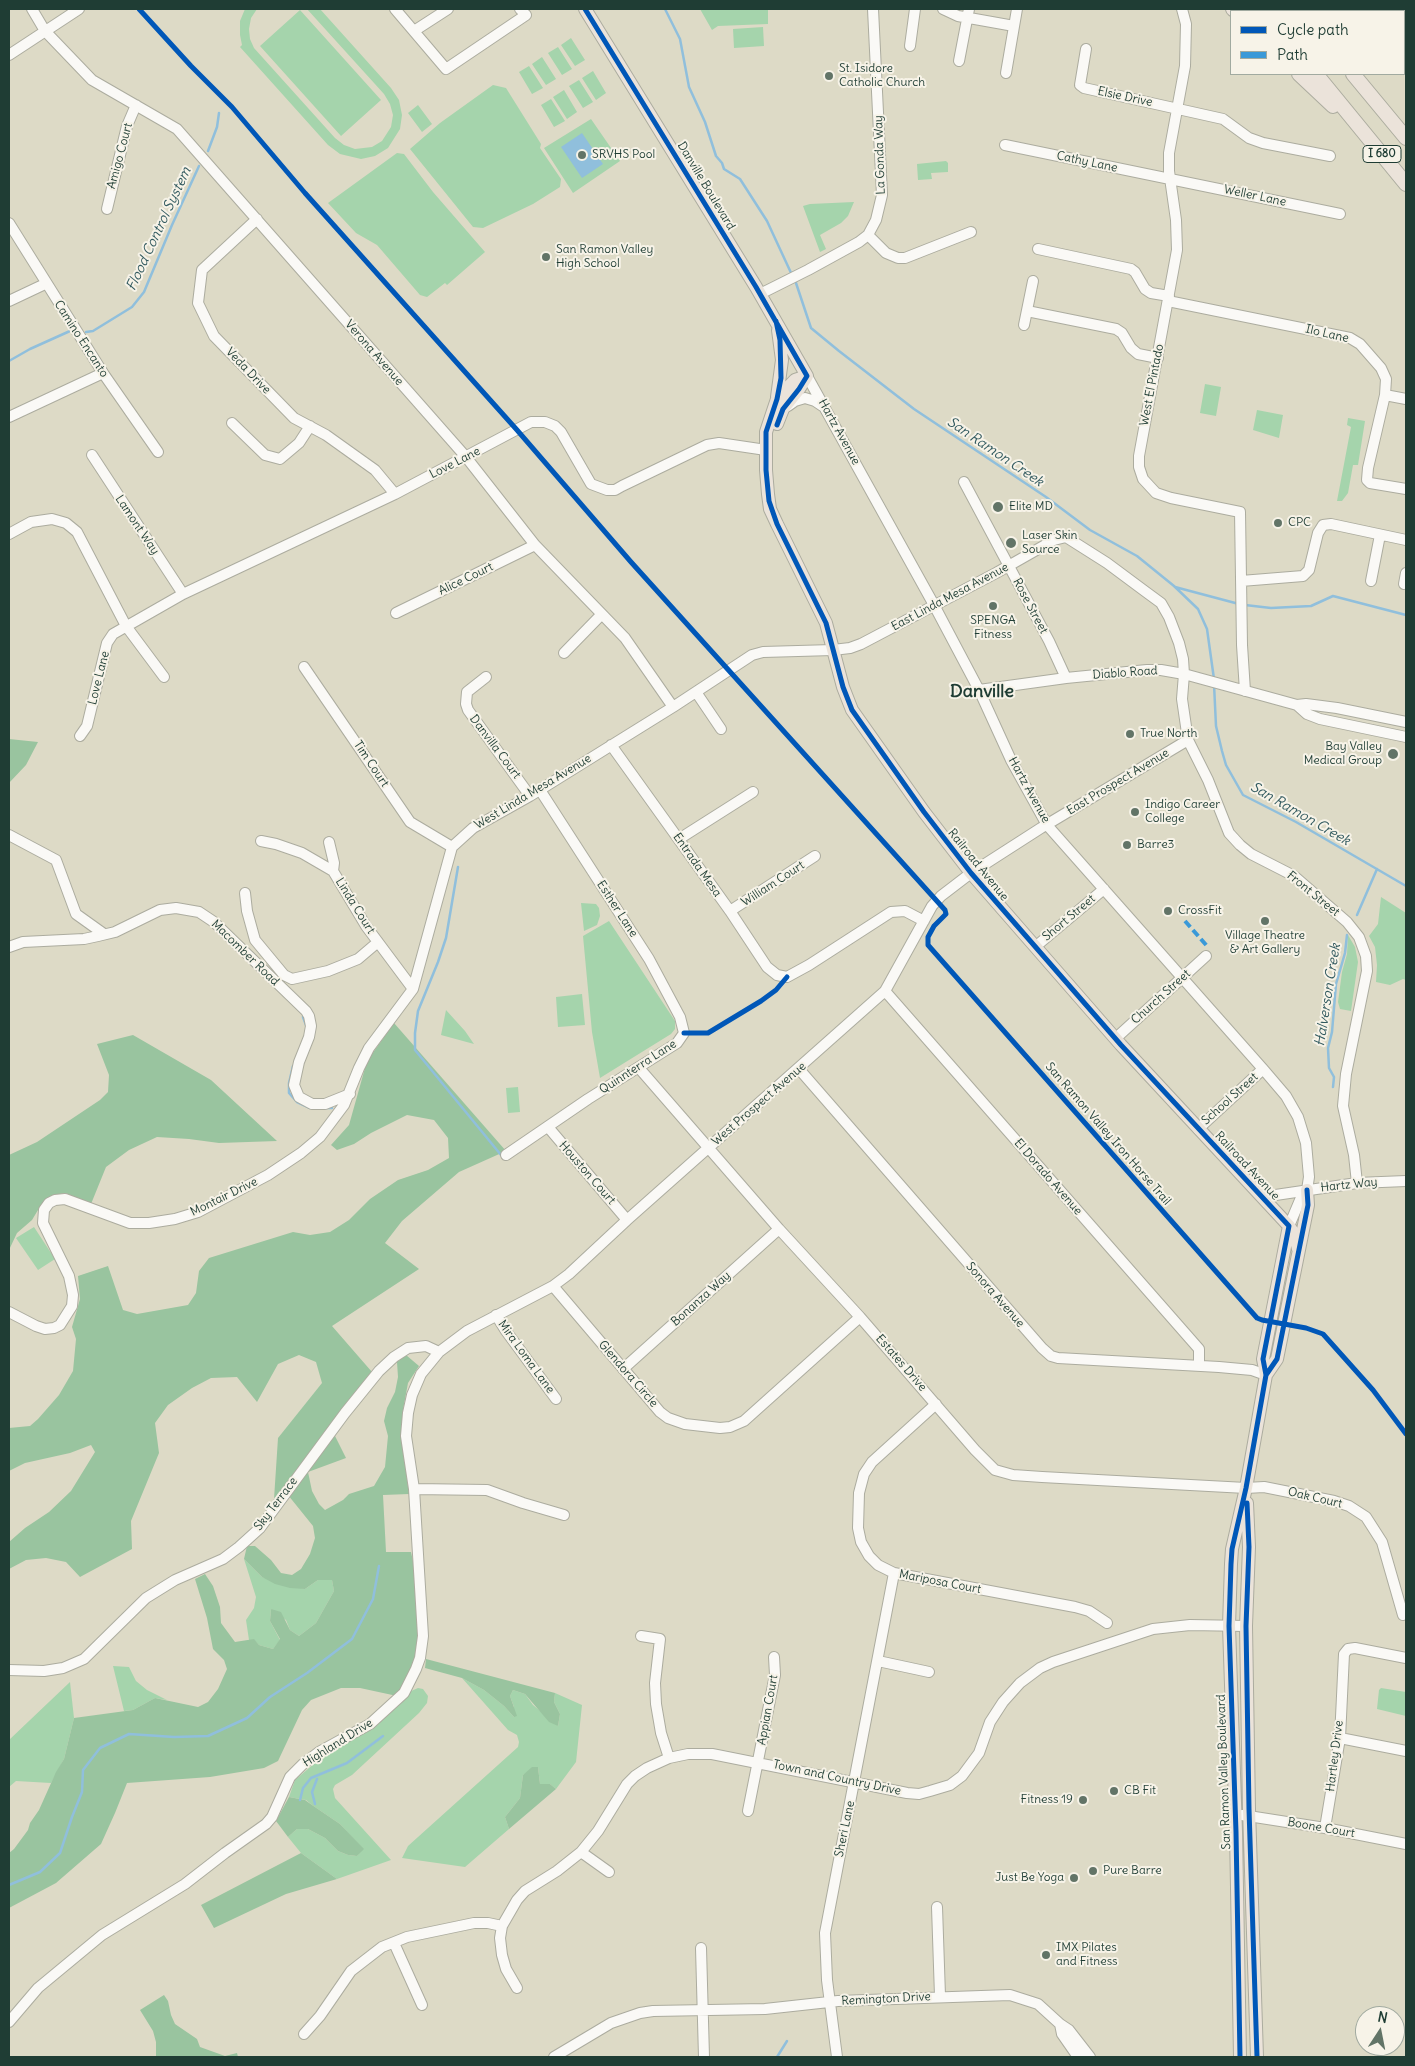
<!DOCTYPE html>
<style>
body{margin:0}
#map{position:relative;width:1415px;height:2066px;overflow:hidden;background:#dddac6;font-family:Delius,sans-serif}
canvas{display:block}
.frame{position:absolute;inset:0;border:10px solid #1f3d34;pointer-events:none}
.legend{position:absolute;left:1230px;top:10px;width:175px;height:65px;box-sizing:border-box;background:#f7f3e8;border:1px solid #a1aaa0;margin:0;padding:6px 9px;list-style:none;font-size:15px;color:#1f3d34}
.legend li{display:flex;align-items:center;gap:10px;height:25px}
.legend b{width:25px;border:1px solid #a1aaa0}
.north{position:absolute;left:1355px;top:2006px;width:50px;height:50px;box-sizing:border-box;background:#f7f3e8;border:1px solid #a1aaa0;border-radius:50%;rotate:11deg;font-size:14px;font-weight:700;line-height:20px;text-align:center;color:#1f3d34}
.north::after{content:'';display:block;margin:auto;width:18px;height:22px;background:#627467;clip-path:polygon(50% 0,100% 100%,50% 72%,0 100%)}
</style>
<div id="map">
<canvas width="1415" height="2066"></canvas>
<div class="frame"></div>
<ul class="legend">
<li><b style="height:6px;background:#0057b8"></b>Cycle path</li>
<li><b style="height:6px;background:#3a99d8"></b>Path</li>
</ul>
<div class="north">N</div>
</div>
<script>
const ctx = document.querySelector('canvas').getContext('2d');
ctx.lineJoin = 'round';
function fill(path, color) {
  ctx.fillStyle = color;
  ctx.fill(path, 'evenodd');
}
function poly(rows) {
  const path = new Path2D();
  for (const r of rows) {
    path.moveTo(r[0], r[1]);
    for (let i = 2; i < r.length; i += 2) path.lineTo(r[i], r[i + 1]);
  }
  return path;
}
function trace(path, color, width, dash) {
  ctx.strokeStyle = color;
  ctx.lineWidth = width;
  ctx.lineCap = dash ? 'butt' : 'round';
  ctx.setLineDash(dash || []);
  ctx.stroke(path);
}
function write(font, color, halo, rows, align = 'center') {
  ctx.font = font + ' Delius,sans-serif';
  ctx.lineWidth = 4;
  ctx.setLineDash([]);
  ctx.textBaseline = 'middle';
  ctx.strokeStyle = halo;
  ctx.fillStyle = color;
  for (const [text, x, y, turn = 0] of rows) {
    ctx.save();
    ctx.translate(x, y);
    ctx.rotate((+turn || 0) * Math.PI / 180);
    ctx.textAlign = isNaN(turn) ? turn : align;
    if (halo) ctx.strokeText(text, 0, 0);
    ctx.fillText(text, 0, 0);
    ctx.restore();
  }
}
const green = poly([
 [245,9,257,9,251,18,249,29,250,39,254,48,335,138,344,145,355,149,372,147,382,141,391,127,393,115,390,104,384,94,307,9,320,9,391,88,399,100,402,115,400,129,388,148,375,156,361,159,340,154,328,145,240,47,242,45,240,35,240,21],
 [700,9,768,9,768,24,718,26,712,30],
 [300,10,381,100,341,136,260,46],
 [763,27,764,46,734,48,733,29],
 [571,38,585,60,575,66,561,45],
 [558,47,572,69,562,75,548,53],
 [542,57,556,79,546,85,532,64],
 [529,66,543,88,532,94,519,72],
 [593,71,606,93,596,100,582,78],
 [579,80,593,102,583,108,569,86],
 [493,85,506,88,541,144,540,148,561,179,560,187,533,204,483,228,473,227,410,149,440,123],
 [564,90,577,112,567,119,553,97],
 [551,99,565,121,554,127,541,105],
 [418,105,432,124,422,132,408,113],
 [591,119,620,161,573,193,544,148],
 [397,153,404,154,433,192,485,252,447,285,445,283,427,297,420,295,377,245,356,233,328,203],
 [946,161,948,163,948,172,931,173,932,179,918,180,917,164],
 [854,202,848,216,841,223,820,235,826,249,820,252,803,206,810,204],
 [1205,384,1221,387,1216,416,1200,413],
 [1257,410,1283,415,1279,438,1253,430],
 [1348,418,1365,421,1358,465,1353,465,1348,493,1342,501,1337,501,1351,427,1347,425],
 [1381,897,1406,913,1406,980,1403,979,1390,985,1376,982,1377,965,1375,947,1369,936,1378,924],
 [581,903,596,904,599,908,600,916,597,925,584,931],
 [609,921,675,1021,675,1029,671,1034,600,1078,592,1032,583,936],
 [1348,935,1355,947,1358,962,1351,1011,1340,1009,1338,1002,1342,972,1347,954],
 [582,994,585,1025,558,1027,556,997],
 [446,1010,465,1031,474,1044,441,1035],
 [518,1087,520,1112,508,1113,506,1088],
 [34,1227,55,1259,38,1270,16,1238],
 [244,1559,262,1577,305,1589,318,1580,332,1580,334,1591,316,1623,299,1636,290,1630,286,1620,271,1609,270,1621,280,1640,273,1649,259,1645,254,1640,249,1640,246,1620,254,1608,256,1597],
 [113,1666,129,1667,136,1681,147,1690,167,1700,155,1698,133,1710,124,1711],
 [462,1678,484,1690,504,1706,514,1717,514,1707,510,1696,513,1690,525,1694,533,1705,558,1726,560,1714,554,1702,555,1693,582,1705,576,1762,556,1789,550,1784,540,1784,538,1767,523,1775,520,1798,505,1817,509,1829,465,1867,402,1858,408,1846,518,1747,519,1742,517,1735,508,1730],
 [70,1682,74,1718,64,1759,51,1783,16,1781,9,1787,9,1740],
 [418,1688,423,1689,428,1696,427,1703,419,1713,352,1775,335,1785,333,1789,335,1798,391,1860,337,1879,301,1853,288,1837,297,1829,308,1829,325,1838,338,1851,348,1855,357,1856,363,1849,340,1824,312,1805,306,1800,289,1797,295,1780,322,1757,376,1725,402,1702,409,1692],
 [1381,1688,1406,1692,1406,1716,1377,1709,1379,1690]
]);
const forest = poly([
 [9,739,38,742,26,765,9,783],
 [394,1023,506,1151,459,1172,402,1221,385,1243,419,1269,332,1326,372,1372,274,1499,278,1438,322,1383,316,1362,299,1355,278,1364,257,1402,237,1377,211,1378,192,1388,168,1405,155,1423,159,1453,131,1521,132,1549,80,1577,66,1562,46,1558,26,1560,9,1569,9,1542,25,1528,49,1512,71,1491,95,1452,91,1445,70,1453,25,1463,9,1471,9,1428,30,1426,38,1419,59,1395,73,1371,76,1339,72,1327,80,1299,78,1276,108,1266,123,1310,137,1314,188,1305,196,1293,199,1271,209,1258,293,1232,310,1235,330,1232,349,1220,370,1199,398,1180,428,1170,449,1158,448,1138,434,1120,407,1115,371,1133,354,1144,337,1150,331,1145,349,1125,367,1061],
 [133,1035,211,1080,277,1141,219,1143,189,1139,157,1137,129,1150,106,1167,91,1204,65,1193,51,1196,41,1205,32,1220,17,1233,9,1250,9,1155,37,1142,100,1100,108,1092,109,1075,97,1044],
 [406,1355,419,1366,408,1383,403,1410,401,1434,409,1494,383,1495,386,1552,411,1552,414,1566,419,1626,417,1650,409,1674,397,1696,360,1688,341,1688,311,1700,302,1710,278,1761,264,1768,210,1777,127,1783,115,1813,101,1844,56,1883,9,1908,9,1853,14,1849,28,1830,30,1823,39,1810,56,1772,64,1759,74,1718,133,1710,155,1698,198,1707,208,1702,218,1689,227,1669,224,1660,213,1649,207,1618,195,1579,205,1574,213,1586,220,1607,221,1623,235,1642,254,1639,259,1645,273,1649,280,1639,270,1621,271,1609,281,1612,290,1630,299,1636,316,1623,334,1591,332,1580,318,1580,305,1589,290,1588,275,1584,262,1577,244,1559,247,1546,255,1546,271,1560,281,1573,292,1575,301,1569,310,1554,315,1538,313,1526,288,1495,314,1458,335,1436,346,1458,308,1472,312,1491,319,1504,325,1510,343,1500,349,1494,374,1486,385,1467,388,1436,384,1421,387,1408,395,1392,398,1377,397,1362],
 [426,1659,555,1693,554,1702,560,1714,558,1726,549,1722,525,1694,513,1690,510,1696,517,1716,514,1717,504,1706,484,1690,462,1678,425,1668],
 [532,1767,538,1767,540,1784,550,1784,556,1789,509,1829,505,1817,520,1798,523,1775],
 [289,1797,305,1800,312,1805,340,1824,364,1849,357,1856,348,1855,338,1851,325,1838,308,1829,297,1829,288,1837,276,1821],
 [301,1853,337,1879,286,1894,214,1928,201,1905],
 [164,1995,168,2001,171,2015,175,2024,197,2039,200,2047,225,2056,237,2053,238,2057,156,2057,156,2042,153,2031,140,2010]
]);
const water = poly([
 [582,133,603,164,582,178,561,147]
]);
const stream = poly([
 [665,9,680,39,689,87,705,122,716,156,722,163,724,169,740,179,767,221,792,275],
 [208,151,217,127,219,113],
 [795,280,811,328,839,351,914,409,1046,497,1090,530,1137,556,1174,586,1198,609,1207,629,1214,679],
 [86,332,93,331,132,307,144,292,172,225,199,166],
 [9,361,30,349,70,331],
 [1175,587,1239,604],
 [1245,605,1271,608,1311,606,1333,596,1406,615],
 [1214,684,1216,726,1222,751,1226,765,1243,795,1296,822,1406,886],
 [458,867,446,938,438,962,418,1011,415,1033,415,1050,501,1155],
 [1357,915,1377,869],
 [303,1017,306,1025],
 [293,1066,289,1083,289,1093,297,1102,310,1108],
 [1333,1087,1334,1077,1329,1068,1328,1048,1332,1032,1336,984,1345,953,1347,935],
 [326,1108,332,1108],
 [300,1800,303,1788,311,1778,347,1763,383,1736],
 [315,1804,312,1792,317,1779],
 [9,1885,40,1872,60,1853,72,1817,82,1792,83,1770,100,1748,129,1734,174,1737,208,1736,247,1718,270,1697,307,1673,352,1639,373,1599,379,1566],
 [777,2057,787,2041]
]);
const minor = poly([
 [32,9,45,31,92,80,177,129,466,457,535,545,625,638,673,707],
 [395,9,446,69,526,15,520,9],
 [943,9,958,16,1014,26],
 [1182,9,1186,24,1185,66,1169,153,1169,171,1176,220,1177,250,1139,456,1139,467,1143,479,1156,493,1171,498,1240,512,1242,645,1245,691],
 [1367,9,1368,11],
 [414,31,448,9],
 [910,46,915,9],
 [1086,49,1080,85,1084,88,1223,119,1249,138,1263,143,1330,156],
 [9,55,79,9],
 [959,61,969,9],
 [1404,62,1406,65],
 [1006,73,1017,9],
 [1005,145,1340,214],
 [107,209,127,126,136,105],
 [257,219,202,270,198,303,214,336,294,418,326,435,375,470,395,494],
 [9,223,103,373,158,452],
 [868,235,886,253,898,258,905,258,971,232],
 [1038,249,1131,269,1135,272,1145,289,1151,293,1169,296],
 [760,294,808,270,859,242,868,235,876,220,882,195,873,9],
 [9,301,45,284],
 [1168,301,1350,338,1360,344,1381,368,1386,379,1385,395,1368,468,1367,480,1370,483,1406,489],
 [1027,311,1116,329,1122,333,1131,348,1138,354,1158,358],
 [1024,325,1033,281],
 [807,376,934,605,979,690,1011,760,1047,825,1263,1069,1286,1096,1298,1117,1306,1143,1309,1177,1307,1190,1300,1200,1289,1226],
 [1385,395,1406,399],
 [788,406,795,401,805,398,815,401,824,407],
 [9,417,103,373],
 [232,423,265,455,280,459,299,443,310,426],
 [92,455,183,594],
 [964,482,1049,641,1066,678],
 [9,534,31,522,52,519,66,523,77,532,126,626,164,677],
 [1241,581,1303,576,1309,570,1318,533,1323,525,1331,524,1406,540],
 [1371,581,1380,535],
 [1404,584,1406,573],
 [396,613,535,545],
 [564,653,601,615],
 [304,667,410,822,452,847],
 [486,677,467,692,466,704,468,710,530,796],
 [979,690,1066,678,1147,670,1161,670,1184,674,1297,705,1306,704,1337,708,1406,722],
 [696,692,721,729],
 [1297,705,1307,714,1320,719,1406,737],
 [80,736,87,726,107,643,113,634,183,594,395,494,531,422,545,422,555,426,561,432,591,484,607,490,615,490,622,486,707,445,719,443,766,450],
 [611,745,730,911,767,967,777,975,787,977,809,965,891,912,905,911,924,921],
 [9,835,56,860,76,914,104,934],
 [679,839,753,792],
 [261,841,276,844,302,853,333,871,366,926,413,989],
 [329,842,334,863,333,871],
 [245,893,247,911,255,940,284,975,292,979,328,971,358,959,378,942],
 [730,911,815,856],
 [9,947,23,942,84,939,98,936,115,932,160,910,176,908,199,912,214,922,306,1011,309,1016,311,1026,309,1037,299,1062,294,1085,299,1097,312,1104,325,1104,350,1094],
 [1035,947,1104,889],
 [885,991,1199,1349,1199,1366],
 [1116,1038,1206,956],
 [639,1068,779,1229,860,1317,975,1450,995,1470,1013,1475,1042,1477,1246,1488,1264,1487,1334,1501,1349,1506,1366,1517,1382,1542,1403,1615],
 [799,1069,1042,1348,1051,1356,1058,1358,1219,1367,1252,1370,1266,1375],
 [548,1127,627,1220],
 [1198,1129,1263,1069],
 [506,1155,588,1099,677,1043,684,1033,680,1017,649,959,540,790],
 [1262,1197,1357,1183,1406,1181],
 [553,1286,660,1412,668,1418,685,1424,720,1428,730,1427,744,1421,860,1317],
 [9,1312,36,1326,45,1329,54,1328,60,1325,72,1306,73,1295,69,1276,43,1223,44,1210,49,1203,55,1200,65,1199,130,1223,149,1223,175,1219,198,1212,268,1175,301,1153,320,1137,344,1105,359,1068,369,1048,413,989,452,847,473,828,530,796,673,707,752,655,763,652,833,650,850,648,861,644,996,573,1054,540,1066,537,1107,563,1146,592,1161,603,1169,617,1179,643,1183,659,1184,674,1182,699,1188,740,1208,780,1229,833,1240,845,1251,854,1294,876,1347,922,1359,937,1366,956,1367,971,1346,1074,1343,1106,1354,1155,1357,1183],
 [496,1315,506,1331,556,1399],
 [623,1369,779,1229],
 [936,1404,872,1462,864,1474,859,1493,858,1528,861,1542,869,1556,878,1565,894,1573,1075,1607,1089,1611,1107,1623],
 [414,1489,487,1490,523,1503,564,1515],
 [641,1636,660,1639,655,1683,656,1704,661,1733,669,1758],
 [878,1661,929,1672],
 [9,1670,44,1671,63,1668,84,1659,146,1598,175,1580,223,1559,239,1547,260,1528,345,1413,379,1371,394,1357,408,1348,426,1346,439,1352],
 [1340,1738,1406,1751],
 [748,1811,775,1675,774,1657],
 [1242,1815,1325,1828,1406,1844],
 [1325,1828,1340,1738,1344,1654,1348,1649,1355,1648,1406,1658],
 [581,1852,609,1872],
 [937,1907,940,1996],
 [394,1943,422,2005],
 [701,1948,704,2057],
 [517,1988,506,1969,502,1955,500,1938,502,1926,517,1900,525,1891,557,1871,581,1852,598,1831,627,1784,635,1776,647,1768,669,1758,688,1754,712,1754,907,1793,919,1794,930,1791,950,1785,962,1776,979,1753,990,1722,1003,1702,1020,1683,1040,1668,1053,1662,1153,1629,1190,1625,1246,1626],
 [9,2022,38,1988,102,1935,185,1884,225,1853,266,1824,272,1817,290,1777,303,1764,319,1752,370,1724,404,1693,416,1669,420,1658,423,1636,414,1489,406,1436,408,1413,412,1395,421,1374,439,1352,467,1331,553,1286,569,1274,627,1220,885,991,932,906,941,896,971,873,1041,828,1188,740],
 [1060,2024,1062,2034,1078,2057],
 [304,2034,320,2016,351,1971,382,1947,407,1937,474,1923,488,1923,502,1926],
 [554,2057,611,2023,640,2013,653,2011,765,2009,838,2001,1010,1995,1038,2004,1060,2024,1069,2030,1090,2057],
 [837,2057,827,1980,825,1933,894,1573]
]);
const major = poly([
 [585,9,756,287,807,376],
 [807,376,795,380,777,399,766,432,766,470,768,494,770,509,777,524,826,623,843,687,852,710,924,812,971,873,1121,1045,1289,1226,1295,1235,1298,1249],
 [777,397,782,360,778,330],
 [777,424,783,409,799,389,807,376],
 [1266,1375,1277,1359,1308,1205,1307,1190],
 [1247,1503,1249,1547,1246,1626,1249,1809,1257,2057],
 [1240,2057,1236,1832,1229,1626,1231,1564,1232,1549,1246,1488,1266,1375,1263,1359,1289,1226]
]);
const highway = poly([
 [1233,9,1236,11],
 [1262,9,1264,11],
 [1297,9,1299,11],
 [1318,9,1320,11],
 [1299,74,1333,106],
 [1316,74,1406,184],
 [1353,74,1406,138]
]);
const quiet = poly([
 [1185,921,1207,946]
]);
const cycleway = poly([
 [139,9,191,66,232,107,305,193,517,430,631,562,945,910,946,914,934,926,928,937,928,945,1257,1318,1262,1320,1306,1328,1323,1334,1373,1390,1406,1434],
 [585,9,756,287,807,376,799,389,783,409,777,425],
 [776,321,780,340,781,378,777,399,766,432,766,470,769,501,777,524,826,623,843,687,852,710,924,812,971,873,1121,1045,1289,1226,1263,1359,1266,1375,1246,1488,1232,1549,1231,1564,1229,1626,1236,1832,1240,2057],
 [684,1033,708,1033,761,1001,776,990,787,977],
 [1266,1375,1277,1359,1308,1205,1307,1190],
 [1247,1503,1249,1547,1246,1626,1249,1809,1257,2057]
]);
const markers = [
 [829,76,5,"#627467"],
 [582,155,5,"#627467"],
 [546,257,5,"#627467"],
 [998,507,6,"#627467"],
 [1278,523,5,"#627467"],
 [1011,543,6,"#627467"],
 [993,606,5,"#627467"],
 [1130,734,5,"#627467"],
 [1393,754,6,"#627467"],
 [1135,812,5,"#627467"],
 [1127,845,5,"#627467"],
 [1168,911,5,"#627467"],
 [1265,921,5,"#627467"],
 [1114,1791,5,"#627467"],
 [1083,1800,5,"#627467"],
 [1093,1871,5,"#627467"],
 [1074,1878,5,"#627467"],
 [1046,1955,5,"#627467"]
];
const shields = [
 [1382,154,38]
];
const shieldNames = [
 ["I 680",1382,154]
];
const poiNames = [
 ["St. Isidore",839,69],
 ["Catholic Church",839,83],
 ["SRVHS Pool",592,155],
 ["San Ramon Valley",556,250],
 ["High School",556,264],
 ["Elite MD",1009,507],
 ["CPC",1288,523],
 ["Laser Skin",1022,536],
 ["Source",1022,550],
 ["SPENGA",993,621,"center"],
 ["Fitness",993,635,"center"],
 ["True North",1140,734],
 ["Bay Valley",1382,747,"right"],
 ["Medical Group",1382,761,"right"],
 ["Indigo Career",1145,805],
 ["College",1145,819],
 ["Barre3",1137,845],
 ["CrossFit",1178,911],
 ["Village Theatre",1265,936,"center"],
 ["& Art Gallery",1265,950,"center"],
 ["CB Fit",1124,1791],
 ["Fitness 19",1073,1800,"right"],
 ["Pure Barre",1103,1871],
 ["Just Be Yoga",1064,1878,"right"],
 ["IMX Pilates",1056,1948],
 ["and Fitness",1056,1962]
];
const streetNames = [
 ["Elsie Drive",1125,97,12],
 ["La Gonda Way",880,155,-92],
 ["Amigo Court",120,156,-75],
 ["Cathy Lane",1087,162,12],
 ["Danville Boulevard",706,186,59],
 ["Weller Lane",1255,196,12],
 ["Ilo Lane",1327,334,13],
 ["Camino Encanto",81,339,57],
 ["Verona Avenue",374,353,49],
 ["Veda Drive",248,371,46],
 ["West El Pintado",1152,385,-79],
 ["Hartz Avenue",839,432,61],
 ["Love Lane",455,463,-27],
 ["Lamont Way",137,525,56],
 ["Alice Court",466,579,-26],
 ["East Linda Mesa Avenue",950,597,-28],
 ["Rose Street",1030,606,62],
 ["Diablo Road",1125,673,-4],
 ["Love Lane",99,678,-76],
 ["Danvilla Court",495,747,53],
 ["Tim Court",371,764,56],
 ["East Prospect Avenue",1118,782,-31],
 ["Hartz Avenue",1029,790,61],
 ["West Linda Mesa Avenue",533,792,-31],
 ["Entrada Mesa",697,865,55],
 ["Railroad Avenue",978,865,51],
 ["William Court",773,884,-33],
 ["Front Street",1313,894,39],
 ["Linda Court",355,906,58],
 ["Esther Lane",617,909,57],
 ["Short Street",1069,918,-40],
 ["Macomber Road",245,953,44],
 ["Church Street",1161,997,-42],
 ["Quinnterra Lane",638,1067,-33],
 ["School Street",1230,1099,-42],
 ["West Prospect Avenue",759,1104,-41],
 ["San Ramon Valley Iron Horse Trail",1108,1134,49],
 ["Railroad Avenue",1247,1166,47],
 ["Houston Court",587,1173,49],
 ["El Dorado Avenue",1048,1177,49],
 ["Hartz Way",1349,1185,-6],
 ["Montair Drive",224,1197,-26],
 ["Sonora Avenue",995,1295,49],
 ["Bonanza Way",701,1299,-42],
 ["Mira Loma Lane",526,1357,54],
 ["Estates Drive",901,1363,49],
 ["Glendora Circle",628,1374,49],
 ["Oak Court",1315,1498,13],
 ["Sky Terrace",276,1504,-53],
 ["Mariposa Court",940,1582,11],
 ["Appian Court",768,1710,-80],
 ["Highland Drive",338,1743,-32],
 ["Hartley Drive",1335,1756,-83],
 ["San Ramon Valley Boulevard",1224,1772,-92],
 ["Town and Country Drive",837,1778,12],
 ["Boone Court",1321,1828,10],
 ["Sheri Lane",845,1829,-78],
 ["Remington Drive",886,1999,-3]
];
const waterNames = [
 ["Flood Control System",159,229,-65],
 ["San Ramon Creek",995,452,34],
 ["San Ramon Creek",1300,814,30],
 ["Halverson Creek",1328,995,-81]
];
const districtNames = [
 ["Danville",982,692]
];
fill(green, '#a5d4ac');
fill(forest, '#99c49f');
fill(water, '#90bfdc');
trace(stream, '#90bfdc', 2.5);
trace(minor, '#acac9f', 12);
trace(major, '#acac9f', 14);
trace(highway, '#acac9f', 16);
trace(minor, '#faf9f6', 10);
trace(major, '#ebe3da', 12);
trace(highway, '#ebe3da', 14);
trace(quiet, '#3a99d8', 4, [8, 4]);
trace(cycleway, '#0057b8', 5);
for (const [x, y, r, color] of markers) {
  const dot = new Path2D();
  dot.arc(x, y, r, 0, 2 * Math.PI);
  ctx.fillStyle = color;
  ctx.fill(dot);
  trace(dot, '#f7f3e8', 2);
}
for (const [x, y, w] of shields) {
  const box = new Path2D();
  box.roundRect(x - w / 2, y - 8.5, w, 17, 4);
  ctx.fillStyle = '#f7f3e8';
  ctx.fill(box);
  trace(box, '#1f3d34', 1);
}
write('bold 11px', '#1f3d34', null, shieldNames);
write('12px', '#1f3d34', '#f7f3e8', poiNames, 'left');
write('12px', '#1f3d34', '#f7f3e8', streetNames);
write('italic 14px', '#335b60', '#f7f3e8', waterNames);
write('bold 18px', '#1f3d34', '#f7f3e8', districtNames);
</script>
